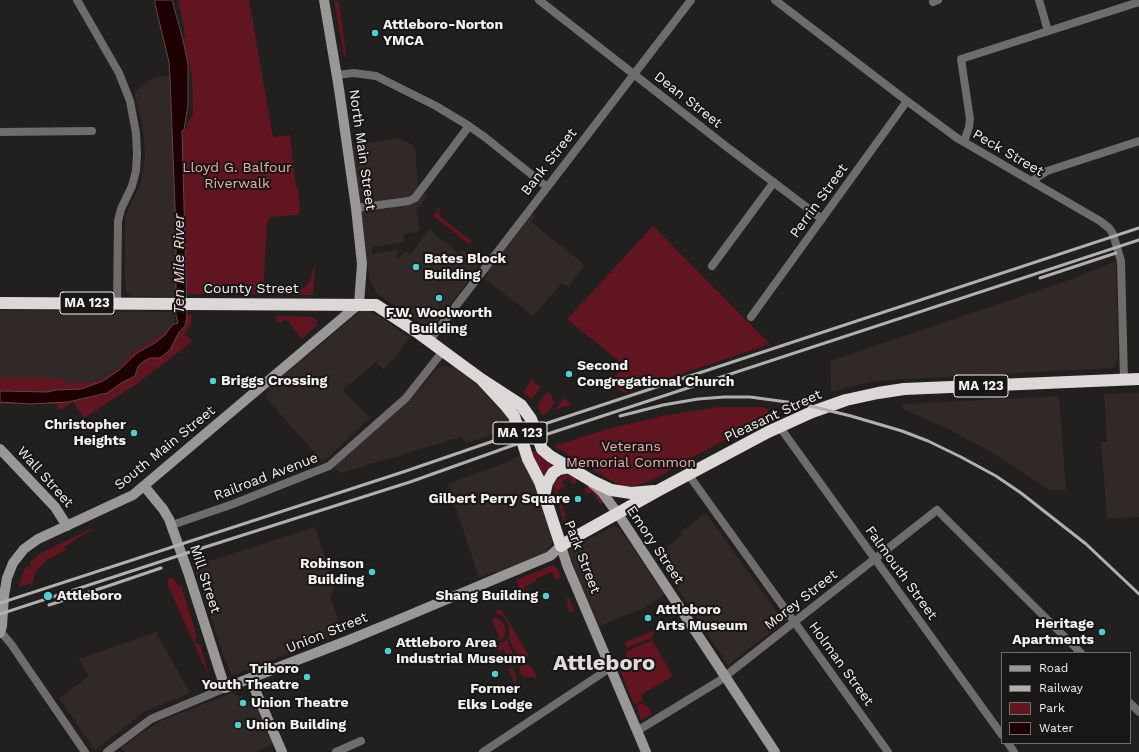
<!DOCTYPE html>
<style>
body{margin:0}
#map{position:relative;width:1139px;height:752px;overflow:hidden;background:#221f1f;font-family:"Work Sans",sans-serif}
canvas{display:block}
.legend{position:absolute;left:1001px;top:652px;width:130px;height:92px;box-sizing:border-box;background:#191616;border:1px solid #716e6e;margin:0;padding:5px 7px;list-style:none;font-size:12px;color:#f4f1f1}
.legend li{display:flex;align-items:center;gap:8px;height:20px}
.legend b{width:20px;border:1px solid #716e6e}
</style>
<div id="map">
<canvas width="1139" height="752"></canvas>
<ul class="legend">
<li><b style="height:5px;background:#9a9797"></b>Road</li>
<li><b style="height:5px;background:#b2afaf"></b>Railway</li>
<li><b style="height:11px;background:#601521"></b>Park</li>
<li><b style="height:11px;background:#1e0002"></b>Water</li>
</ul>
</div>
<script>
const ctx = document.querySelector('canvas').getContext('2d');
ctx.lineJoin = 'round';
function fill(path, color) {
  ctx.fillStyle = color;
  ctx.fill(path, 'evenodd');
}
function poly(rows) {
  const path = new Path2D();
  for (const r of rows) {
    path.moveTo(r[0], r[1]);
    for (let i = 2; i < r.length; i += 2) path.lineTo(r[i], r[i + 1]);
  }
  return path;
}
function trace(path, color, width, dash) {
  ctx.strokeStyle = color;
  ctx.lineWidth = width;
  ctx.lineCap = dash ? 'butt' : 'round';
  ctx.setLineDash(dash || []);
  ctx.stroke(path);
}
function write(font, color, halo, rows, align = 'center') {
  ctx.font = font + ' "Work Sans",sans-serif';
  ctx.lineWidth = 4;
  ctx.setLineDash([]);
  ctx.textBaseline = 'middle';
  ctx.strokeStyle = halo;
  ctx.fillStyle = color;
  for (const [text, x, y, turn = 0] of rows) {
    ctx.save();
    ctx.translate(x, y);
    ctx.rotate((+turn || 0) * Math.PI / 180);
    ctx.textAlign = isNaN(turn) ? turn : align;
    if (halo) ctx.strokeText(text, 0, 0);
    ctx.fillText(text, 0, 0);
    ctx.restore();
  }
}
const built = poly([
 [160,76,170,77,176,233,176,297,133,296,129,294,126,290,125,283,125,225,126,215,141,182,145,156,144,138,139,111,134,92,151,79],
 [399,138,415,146,418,188,427,197,419,207,416,208,420,231,404,234,405,242,372,247,372,254,397,250,398,259,406,251,410,255,429,229,459,254,463,250,482,262,435,325,432,327,423,325,377,294,369,277,353,145],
 [534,214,536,216,531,222,585,265,568,287,562,283,533,316,485,279,487,275,488,270,527,217],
 [1116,261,1118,358,1115,366,1111,368,889,380,870,382,831,392,830,361,1075,278],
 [0,310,176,312,174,324,164,333,139,348,131,354,119,367,108,376,89,382,65,383,64,379,58,378,0,378],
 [362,310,367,310,378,315,410,338,384,370,376,362,343,390,370,418,323,462,265,397,268,394,268,388],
 [442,366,454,367,490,395,491,400,498,405,511,420,512,428,467,443,461,437,341,473,334,467,405,402,408,403,437,368],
 [1139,393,1139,517,1107,518,1101,442,1107,442,1104,394],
 [1059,396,1066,490,1049,490,994,454,954,432,903,409,902,404],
 [524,454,552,533,553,540,552,544,548,548,547,553,497,574,496,571,479,578,448,484,512,460,515,457],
 [706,513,784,622,728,665,657,558,669,550,667,547,682,535,680,532],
 [614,526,619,528,665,594,646,607,597,627,568,551,571,548],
 [315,527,334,585,331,598,342,633,234,675,231,674,225,660,194,566],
 [156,632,190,693,144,712,95,750,59,698,89,676,78,659],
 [232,693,254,703,273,744,255,752,125,752,121,748,144,731,163,720]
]);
const green = poly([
 [178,0,249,0,273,137,290,135,296,187,298,187,300,211,298,215,271,217,267,223,263,294,186,294,182,130,186,130,188,123,193,114,192,77,183,40,185,36,183,24],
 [334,0,339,2,346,54,346,58,344,56],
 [440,207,441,208,438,212,440,214,439,216,473,242,469,244,433,216],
 [653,226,770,344,624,393,609,383,625,366,567,319],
 [314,266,315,266,313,295,282,295,285,292,301,290,306,286,310,281],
 [192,314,191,324,184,335,193,341,138,383,84,418,73,402,62,409,58,409,57,404,0,404,0,402,31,404,68,402,82,400,91,396,103,395,136,374,138,366,144,361,150,358,155,358,178,335,185,326,187,315],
 [277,316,313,317,316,319,317,325,302,339,286,319,280,323,278,322,276,320],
 [170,328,165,335,155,343,137,353,115,373,103,381,84,389,56,390,48,392,0,391,0,378,58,378,64,379,65,383,89,382,99,379,108,376,119,367,131,354,139,348,164,333],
 [533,378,534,382,541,387,532,399,523,392],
 [547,392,553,396,552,399,555,402,547,413,542,415,537,405],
 [564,398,572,404,571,405,554,410],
 [719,407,761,407,768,409,768,414,773,415,691,458,651,481,633,486,626,487,615,483,554,446,607,429,667,415],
 [537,450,544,460,553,466,546,475,543,473,539,467,531,452],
 [564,475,569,475,576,478,576,483,573,485,569,478,562,481,564,487,557,491,566,516,564,517,566,522,564,523,554,490,554,485,557,480],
 [588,485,598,495,603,503,600,504,593,492,587,494,584,488],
 [99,525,64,547,66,550,47,560,35,572,33,583,20,587,19,586,24,571,26,567,30,567,31,565,30,562,41,553],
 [553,565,557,568,561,578,555,579,552,572,536,579,536,581,524,587,525,590,521,592,516,580],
 [171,578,174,579,178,586,181,585,197,636,195,639,195,642,197,644,200,644,210,679,168,586,168,579],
 [566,598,569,598,574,611,570,613,567,605,568,604],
 [501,609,528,654,526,660,517,664,516,652,509,640,509,626,504,617,495,612],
 [494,617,501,620,504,624,506,631,503,638,494,643,493,641,498,639,499,637,493,622],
 [656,630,651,638,627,648,625,642],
 [507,640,514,655,511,664,517,679,515,684,508,669,511,667,503,649,498,651,495,645],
 [652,640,673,676,641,695,643,701,634,704,618,665,625,660,627,651],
 [527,663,533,669,537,679,533,677,523,677,521,674,519,667],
 [643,703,644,705,648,706,652,714,641,720,636,706]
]);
const water = poly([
 [155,0,172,0,183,40,188,64,188,105,184,130,182,131,187,317,185,326,179,332,170,350,160,358,150,358,144,361,138,366,135,376,121,383,107,393,68,402,31,404,0,402,0,391,48,392,56,390,81,389,103,381,119,370,137,353,155,343,165,335,172,325,178,323,176,315,176,233,170,77,169,62,155,4,155,0]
]);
const street = poly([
 [77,0,119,73,130,101,136,133,137,154,136,171,132,186,121,209,118,221,117,304],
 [539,0,723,144,822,219],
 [775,0,907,101,957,138,1100,221,1109,228,1113,234,1121,261,1124,380],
 [1039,0,1048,31],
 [933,2,938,0],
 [336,75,354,73,376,76,436,106,469,126,486,138,547,187],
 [0,132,92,131],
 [964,142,969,127,970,119,961,59,1139,2],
 [1032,181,1047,171,1139,141],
 [356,208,409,201,415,198,469,126],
 [712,266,774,182],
 [751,317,907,101],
 [429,341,691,0],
 [779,426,1002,735],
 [688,474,888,752],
 [172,525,233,504,329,466,406,398,443,351],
 [1,632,11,644,85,752],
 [1130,703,1139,712],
 [637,731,719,681,937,510,1081,653],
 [1008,743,1014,752],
 [107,752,151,719,225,688],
 [336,752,361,741],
 [483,752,610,668]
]);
const secondary = poly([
 [0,449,55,507,67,526],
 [593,484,602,492,618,514,775,752],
 [144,486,163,509,169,519,188,572,225,688,349,640,400,619,550,556,561,546],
 [561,546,567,565,646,752],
 [0,633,2,626,4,596,7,578,13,563,24,549,38,539,133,495,359,304,362,264,356,208,339,89,324,0],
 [250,678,282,752]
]);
const highway = poly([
 [0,303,376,305,417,332,481,379,521,405,531,419,542,449,550,456,592,481,611,490,631,493,654,491],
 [481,379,506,406,514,416,528,459,540,482,561,546,575,537,661,489,768,432,812,412,846,400,878,393,904,389,1139,379],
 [544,496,547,483,553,473,559,469,569,467]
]);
const rail = poly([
 [1040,278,1116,253],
 [620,416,663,405,698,399,724,397,750,397,802,404,851,416,902,431,928,441,961,457,996,476,1021,493,1086,544,1139,594],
 [0,603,406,471,508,436,1139,228],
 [49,605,108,586,161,568],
 [0,614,196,550,410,482,511,446,1139,240]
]);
const markers = [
 [375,33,4,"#52cdce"],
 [416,267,4,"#52cdce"],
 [439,298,4,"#52cdce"],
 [569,374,4,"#52cdce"],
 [213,381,4,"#52cdce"],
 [134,433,4,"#52cdce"],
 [578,499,4,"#52cdce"],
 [372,572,4,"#52cdce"],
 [48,596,5,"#52cdce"],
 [546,596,4,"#52cdce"],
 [648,618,4,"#52cdce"],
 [1102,632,4,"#52cdce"],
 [388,651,4,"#52cdce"],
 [495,674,4,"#52cdce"],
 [307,677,4,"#52cdce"],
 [243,703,4,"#52cdce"],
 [238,725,4,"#52cdce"]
];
const shields = [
 [87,303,54],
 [981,386,54],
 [520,433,54]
];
const shieldNames = [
 ["MA 123",87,303],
 ["MA 123",981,386],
 ["MA 123",520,433]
];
const poiNames = [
 ["Attleboro-Norton",383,25],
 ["YMCA",383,41],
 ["Bates Block",424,259],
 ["Building",424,275],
 ["F.W. Woolworth",439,313,"center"],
 ["Building",439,329,"center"],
 ["Second",577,366],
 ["Congregational Church",577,382],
 ["Briggs Crossing",221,381],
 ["Christopher",126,425,"right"],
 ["Heights",126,441,"right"],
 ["Gilbert Perry Square",570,499,"right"],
 ["Robinson",364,564,"right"],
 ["Building",364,580,"right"],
 ["Attleboro",57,596],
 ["Shang Building",538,596,"right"],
 ["Attleboro",656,610],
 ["Arts Museum",656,626],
 ["Heritage",1094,624,"right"],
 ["Apartments",1094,640,"right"],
 ["Attleboro Area",396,643],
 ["Industrial Museum",396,659],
 ["Triboro",299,669,"right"],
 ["Youth Theatre",299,685,"right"],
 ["Former",495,689,"center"],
 ["Elks Lodge",495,705,"center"],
 ["Union Theatre",251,703],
 ["Union Building",246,725]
];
const streetNames = [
 ["Dean Street",688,100,38],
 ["North Main Street",362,150,82],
 ["Peck Street",1008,153,30],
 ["Bank Street",549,162,-52],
 ["Perrin Street",819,201,-54],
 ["County Street",251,289],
 ["Pleasant Street",773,416,-25],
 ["South Main Street",165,448,-39],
 ["Wall Street",45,477,48],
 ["Railroad Avenue",266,477,-21],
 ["Emory Street",655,545,56],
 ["Park Street",582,557,69],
 ["Falmouth Street",901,573,54],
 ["Mill Street",205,579,72],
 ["Morey Street",801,600,-38],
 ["Union Street",327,633,-22],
 ["Holman Street",841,664,54]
];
const parkNames = [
 ["Lloyd G. Balfour",237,168],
 ["Riverwalk",237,184],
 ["Veterans",631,447],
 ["Memorial Common",631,463]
];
const waterNames = [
 ["Ten Mile River",180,264,-90]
];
const townNames = [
 ["Attleboro",604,664]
];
fill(built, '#312828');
fill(green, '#601521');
fill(water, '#1e0002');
trace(water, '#5e484a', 1);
trace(street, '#6e6c6c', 8);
trace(secondary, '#9a9797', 10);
trace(highway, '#dcd8d8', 12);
trace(rail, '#b2afaf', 3);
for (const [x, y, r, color] of markers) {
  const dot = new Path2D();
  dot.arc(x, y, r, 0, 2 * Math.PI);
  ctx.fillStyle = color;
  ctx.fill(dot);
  trace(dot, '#191616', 1.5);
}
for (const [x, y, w] of shields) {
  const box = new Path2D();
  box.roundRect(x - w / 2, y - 11, w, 22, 3);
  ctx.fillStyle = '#191616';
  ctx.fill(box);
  trace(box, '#f4f1f1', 1);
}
write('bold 13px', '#f4f1f1', null, shieldNames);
write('bold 14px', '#f4f1f1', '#191616', poiNames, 'left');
write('14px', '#f4f1f1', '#191616', streetNames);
write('14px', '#f1aaad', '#191616', parkNames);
write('italic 15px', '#f1d8d8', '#191616', waterNames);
write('bold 22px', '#e0dbdc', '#191616', townNames);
</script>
